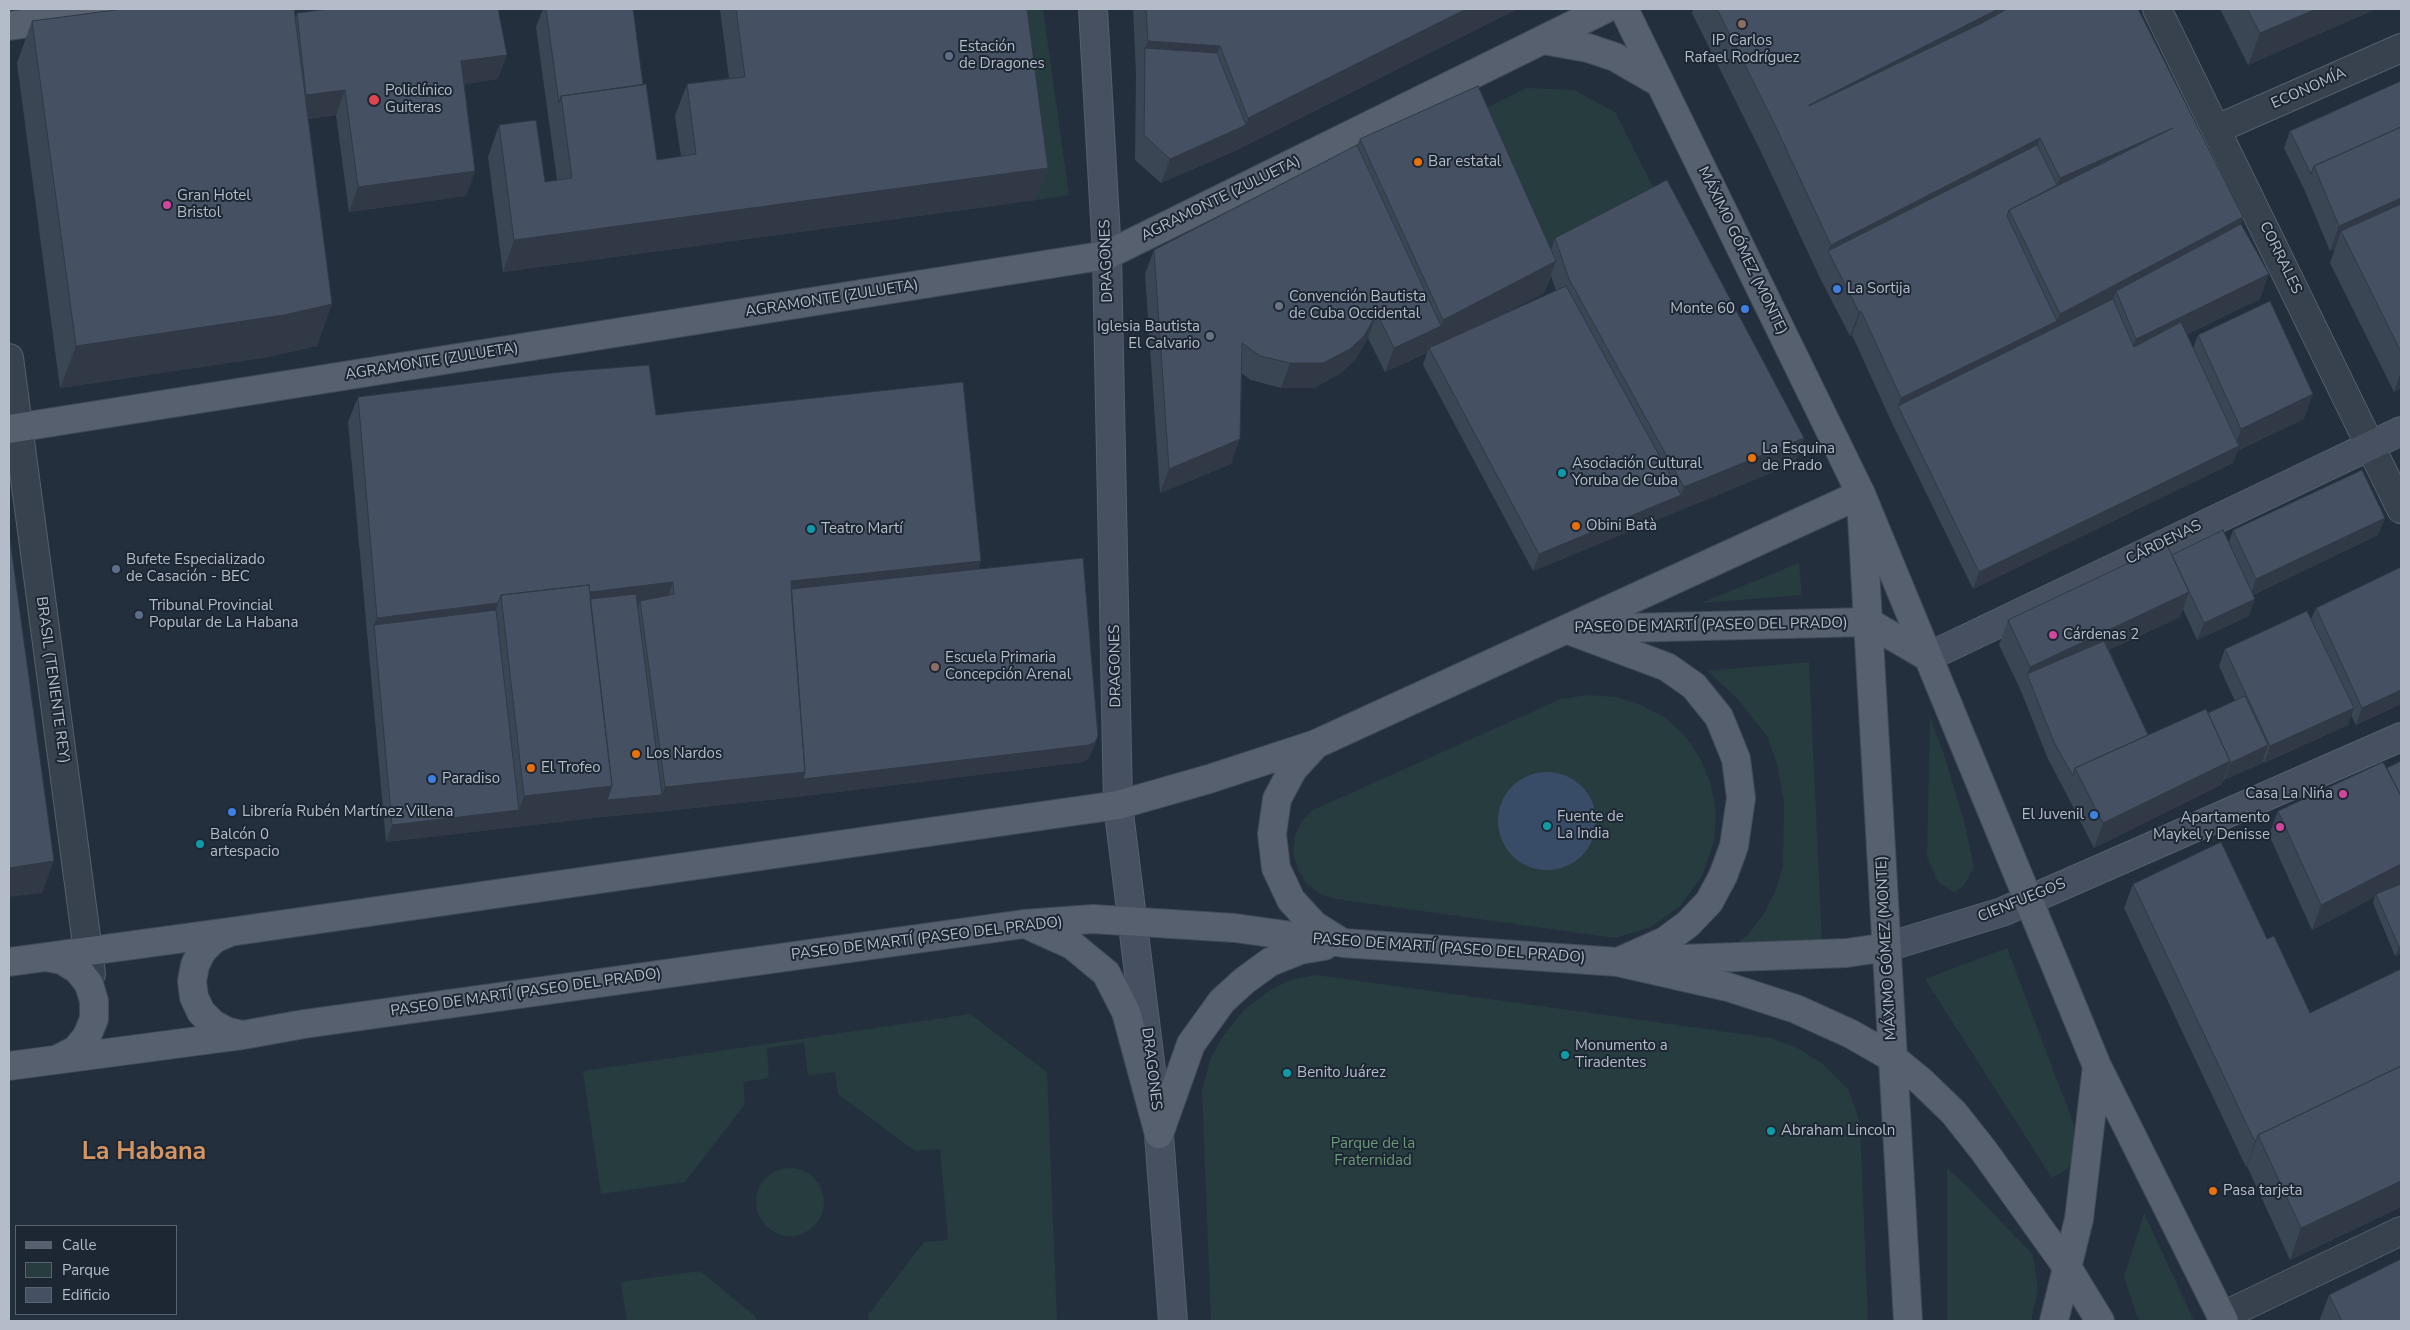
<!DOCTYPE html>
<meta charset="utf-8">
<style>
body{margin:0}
#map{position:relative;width:2410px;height:1330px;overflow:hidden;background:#242f3e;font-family:"Nunito Sans",sans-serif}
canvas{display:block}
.frame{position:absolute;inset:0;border:10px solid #b4bcc9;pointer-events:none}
.legend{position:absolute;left:15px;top:1225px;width:162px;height:90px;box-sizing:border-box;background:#1d2633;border:1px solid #59626f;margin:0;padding:6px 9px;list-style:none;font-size:15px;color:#b4bcc9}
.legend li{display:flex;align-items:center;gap:10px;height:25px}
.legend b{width:25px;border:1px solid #59626f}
</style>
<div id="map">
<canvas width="2410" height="1330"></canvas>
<div class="frame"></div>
<ul class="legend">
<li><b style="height:6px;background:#56606e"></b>Calle</li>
<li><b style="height:14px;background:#263c3f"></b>Parque</li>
<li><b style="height:14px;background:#455162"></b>Edificio</li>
</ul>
</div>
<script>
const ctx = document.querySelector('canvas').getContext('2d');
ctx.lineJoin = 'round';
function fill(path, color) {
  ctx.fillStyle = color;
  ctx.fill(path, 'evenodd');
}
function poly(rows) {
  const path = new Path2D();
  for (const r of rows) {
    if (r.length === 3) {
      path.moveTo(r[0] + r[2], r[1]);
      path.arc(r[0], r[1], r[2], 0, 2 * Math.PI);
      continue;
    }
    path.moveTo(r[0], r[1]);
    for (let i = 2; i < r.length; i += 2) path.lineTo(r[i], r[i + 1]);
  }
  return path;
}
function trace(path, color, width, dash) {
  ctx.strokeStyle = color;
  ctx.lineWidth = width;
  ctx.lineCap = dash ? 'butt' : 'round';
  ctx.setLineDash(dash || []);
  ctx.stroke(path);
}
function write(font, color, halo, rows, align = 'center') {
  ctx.font = font + ' "Nunito Sans",sans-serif';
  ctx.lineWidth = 4;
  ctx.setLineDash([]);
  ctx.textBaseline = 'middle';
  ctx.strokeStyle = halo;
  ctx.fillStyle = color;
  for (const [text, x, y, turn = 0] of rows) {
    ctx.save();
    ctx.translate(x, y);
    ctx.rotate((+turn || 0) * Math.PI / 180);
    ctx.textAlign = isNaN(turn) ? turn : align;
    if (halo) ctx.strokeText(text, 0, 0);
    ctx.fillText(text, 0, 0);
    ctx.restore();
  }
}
const green = poly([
 [1011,9,1043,9,1069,195,1037,200],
 [1527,88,1574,90,1615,112,1658,197,1544,255,1474,114],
 [1799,563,1802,595,1701,603],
 [1809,662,1822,942,1731,947,1749,934,1765,912,1776,890,1783,865,1784,802,1777,764,1767,736,1735,696,1707,671],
 [1588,695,1616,697,1641,705,1666,718,1686,737,1701,760,1711,785,1716,813,1714,841,1702,876,1680,906,1651,927,1615,938,1336,899,1320,894,1307,884,1298,870,1293,853,1295,836,1302,821,1313,810,1561,699],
 [1930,718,1945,757,1965,825,1974,867,1963,887,1954,892,1939,883,1927,857],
 [2007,948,2074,1125,2073,1165,2052,1178,1925,979],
 [1316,975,1771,1038,1799,1049,1823,1064,1848,1089,1860,1122,1868,1321,1211,1321,1202,1090,1211,1057,1224,1035,1245,1009,1269,991,1290,980],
 [970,1014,1047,1072,1057,1321,869,1321,868,1315,924,1242,948,1240,940,1149,915,1151,838,1094,835,1072,808,1075,804,1043,767,1048,769,1078,743,1082,745,1104,685,1182,601,1194,583,1071],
 [790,1202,34],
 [1947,1168,1969,1188,2033,1255,2038,1289,2031,1321,1947,1321],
 [2144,1213,2194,1321,2140,1321,2136,1314,2124,1277],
 [700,1271,756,1317,756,1321,627,1321,621,1282]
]);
const water = poly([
 [1547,821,49]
]);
const street = poly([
 [2157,9,2401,509],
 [2217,129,2401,48],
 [9,358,91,974],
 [2221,1317,2401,1231]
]);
const secondary = poly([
 [1093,9,1107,255,1118,805,1159,1134,1173,1321],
 [1928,657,2401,431],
 [1887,947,2002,912,2401,737]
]);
const primary = poly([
 [1624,9,1861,494,2097,1066,2224,1321],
 [9,26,127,9],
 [1543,40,1588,48,1615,57,1660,83],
 [9,429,1107,255,1605,9],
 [1862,517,1908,1321],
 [1868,622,1928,657],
 [1585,629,1868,622],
 [1568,630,1667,667,1694,686,1719,717,1736,759,1741,798,1734,846,1723,876,1709,902,1688,924,1665,941,1618,962],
 [1315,745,1293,769,1277,799,1272,834,1276,868,1291,900,1314,925,1338,940],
 [1030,926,1072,945,1106,973,1126,1012,1159,1134],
 [228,933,214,939,202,951,195,965,192,981,194,997,201,1012,213,1024,228,1032,242,1035],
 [46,957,62,960,78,970,89,984,94,1001,94,1019,87,1036,76,1050,60,1058],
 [1654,960,1847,953,1887,947],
 [9,962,229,932,1118,805,1209,779,1316,744,1861,494],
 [9,1066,243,1035,304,1024,1024,924,1093,919,1235,928,1343,943,1618,962,1728,987,1796,1009,1851,1034,1893,1058,1922,1082,1954,1113,1984,1151,2067,1267,2100,1321],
 [1159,1134,1191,1044,1222,1001,1244,981,1270,962,1300,950,1324,946],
 [2054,1321,2079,1219,2097,1066]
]);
const wall = poly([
 [543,9,633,9,643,85,657,160,681,156,675,116,687,84,729,78,720,9,1027,9,1036,200,503,272,488,157,499,125,545,182,557,180,536,27],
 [1133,9,1517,9,1237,150,1161,183,1135,160,1136,73],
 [1693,9,2138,9,2243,217,2241,224,2260,299,2186,335,2193,348,2198,335,2304,419,2237,451,2233,463,1973,589,1892,423,1852,335,1850,336,1819,276,1762,154,1692,13],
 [2220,9,2376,9,2248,65],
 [297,13,498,79,464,84,475,171,466,196,349,212,336,115,308,119,317,346,268,357,60,388,17,63,32,21,295,19],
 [2401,81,2401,388,2394,392,2330,263,2335,249,2330,251,2305,191,2284,148,2290,131],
 [1360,139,1551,250,1555,238,1804,438,1795,463,1533,571,1423,365,1427,353,1385,372,1368,338,1355,360,1341,373,1314,388,1281,388,1251,380,1241,373,1231,464,1160,493,1145,274,1154,250,1357,145],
 [1551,276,1556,291,1497,317,1544,293],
 [358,397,656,415,978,569,1098,736,1091,753,1088,759,1083,762,796,797,656,812,601,817,386,842,348,422],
 [2385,518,2378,535,2253,595,2249,616,2197,640,2183,609,2180,617,2109,650,2148,735,2208,713,2235,701,2219,666,2225,649,2311,619,2316,608,2401,704,2356,725,2351,715,2348,725,2264,763,2263,761,2262,763,2224,780,2224,779,2221,785,2094,848,2066,793,2048,759,2021,691,1999,645,2008,620,2172,555,2229,542,2233,530],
 [2401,761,2401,954,2395,956,2373,903,2375,897,2312,930,2269,835,2278,811,2387,768],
 [2133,884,2267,939,2310,1013,2401,969,2401,1207,2290,1260,2247,1166,2246,1167,2124,908],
 [2329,1295,2401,1321,2321,1321,2320,1319]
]);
const shadedWall = poly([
 [1466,9,1517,9,1237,150,1161,183,1170,159,1246,125,1248,118],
 [1998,9,2049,9,1797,136,1809,105],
 [2316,9,2376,9,2248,65,2260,33],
 [1148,41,1220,46,1208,78,1145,48],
 [507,55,498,79,452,86,461,61],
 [345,90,336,115,297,120,306,95],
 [2173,128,2011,214,2057,185,2060,178],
 [2040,138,2028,170,1828,251,1831,245],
 [1048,168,1036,200,503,272,514,240],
 [475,171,466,196,349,212,358,187],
 [2401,198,2401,218,2341,231,2335,249,2330,251,2339,226],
 [2243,217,2232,249,2116,291,2108,314,1898,406,1901,398,2057,321,2060,314],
 [1556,261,1544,293,1431,351,1429,348,1427,353,1385,372,1394,348,1441,326,1443,320],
 [2269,274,2260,299,2127,364,2136,339],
 [332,304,317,346,268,357,60,388,76,346],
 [1861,311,1852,335,1850,336,1859,312],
 [1377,313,1368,338,1355,360,1341,373,1314,388,1281,388,1290,363],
 [2401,371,2401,388,2394,392],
 [2313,394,2304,419,2237,451,2233,463,1973,589,1979,572,2234,448,2241,429],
 [1804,438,1795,463,1533,571,1539,554,1681,495,1684,487],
 [1240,439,1231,464,1160,493,1169,469],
 [2385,518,2378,535,2250,596,2256,579],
 [981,561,972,586,789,605,791,581],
 [673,582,664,607,640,601,637,610,502,603],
 [2189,592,2180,617,2032,686,2027,674,2030,667],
 [2255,599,2249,616,2197,640,2204,623],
 [498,603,490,627,374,625,377,618],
 [2401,690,2401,704,2356,725,2362,708],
 [2354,708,2348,725,2264,763,2270,746],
 [1098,736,1091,753,1088,759,1083,762,796,797,656,812,665,787,805,772],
 [2268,745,2262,763,2224,780,2230,763],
 [2230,761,2221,785,2094,848,2103,823],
 [612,786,662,795,656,812,601,817,386,842,392,825,519,810,524,796],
 [54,861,42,893,9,897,9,868],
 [2401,864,2401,884,2376,894,2375,897,2312,930,2321,905],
 [2401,946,2401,954,2395,956,2399,947],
 [2255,1142,2256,1142,2247,1166,2246,1167],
 [2401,1181,2401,1207,2290,1260,2301,1228]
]);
const building = poly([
 [123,9,294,9,332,304,284,315,76,346,32,21,123,9],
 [329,9,498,9,507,55,461,61,475,171,358,187,345,90,306,95,297,13,329,9],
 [546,9,633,9,643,85,561,96,559,103,546,9],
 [736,9,1027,9,1048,168,514,240,499,125,536,120,545,182,572,178,561,96,646,84,657,160,696,154,687,84,745,77,736,9],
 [1146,9,1466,9,1248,118,1220,46,1148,41,1146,9],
 [1717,9,1998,9,1809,105,1809,106,1982,23,2007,9,2138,9,2243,217,2060,314,2009,210,2173,128,2060,178,2040,138,1831,245,1774,123,1717,9],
 [2247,9,2316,9,2260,33,2247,9],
 [1145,48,1217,53,1246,125,1170,159,1144,135,1145,48],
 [2401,81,2401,127,2314,166,2311,174,2290,131,2401,81],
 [1478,86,1556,261,1443,320,1360,139,1478,86],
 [2401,127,2401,198,2339,226,2314,166,2401,127],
 [1357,145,1441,326,1394,348,1377,313,1364,336,1350,349,1323,363,1290,363,1260,356,1242,343,1240,439,1169,469,1154,250,1357,145],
 [2037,145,2057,185,2009,210,2007,216,2057,321,1901,398,1861,311,1859,312,1828,251,2037,145],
 [1667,180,1804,438,1684,487,1569,279,1555,238,1667,180],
 [2401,204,2401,352,2341,231,2401,204],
 [2241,224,2269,274,2136,339,2116,291,2241,224],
 [1566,286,1681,495,1539,554,1429,348,1566,286],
 [2113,299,2134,347,2181,322,2239,446,1979,572,1898,406,2113,299],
 [2270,301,2313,394,2241,429,2198,335,2270,301],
 [649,365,656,415,963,382,981,561,791,581,805,772,665,787,640,601,674,594,673,582,590,592,589,585,501,595,498,603,377,618,358,397,561,372,649,365],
 [2362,470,2385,518,2256,579,2233,530,2362,470],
 [2223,530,2255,599,2204,623,2172,555,2223,530],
 [9,532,54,861,9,868,9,532],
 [2167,545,2189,592,2030,667,2008,620,2167,545],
 [1083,558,1098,736,1095,742,1089,745,803,779,805,772,791,589,1083,558],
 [2401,567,2401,690,2362,708,2316,608,2401,567],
 [589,585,612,786,524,796,501,595,589,585],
 [636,594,662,795,607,800,612,786,590,599,636,594],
 [496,610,519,810,392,825,374,625,496,610],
 [2307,611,2354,708,2270,746,2225,649,2307,611],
 [2104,641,2148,735,2075,768,2073,776,2054,742,2027,674,2104,641],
 [2245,696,2268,745,2230,763,2230,761,2208,713,2245,696],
 [2206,709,2230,761,2103,823,2075,768,2206,709],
 [2401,761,2401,796,2387,768,2401,761],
 [2383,762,2401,796,2401,864,2321,905,2278,811,2383,762],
 [2221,842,2267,939,2274,936,2310,1013,2401,969,2401,1066,2258,1135,2255,1142,2133,884,2221,842],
 [2401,884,2401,946,2399,947,2376,894,2401,884],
 [2401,1066,2401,1181,2301,1228,2258,1135,2401,1066],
 [2401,1259,2401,1321,2342,1321,2329,1295,2401,1259]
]);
const markers = [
 [1742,24,5,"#8d6e63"],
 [949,56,5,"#5c6f8a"],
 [374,100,6,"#e0444e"],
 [1418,162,5,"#e8710a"],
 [167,205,5,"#d1479c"],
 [1837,289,5,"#3f7fe0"],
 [1279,306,5,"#6b7280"],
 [1745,309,5,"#3f7fe0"],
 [1210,336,5,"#6b7280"],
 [1752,458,5,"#e8710a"],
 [1562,473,5,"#0f9aa8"],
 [1576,526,5,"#e8710a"],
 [811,529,5,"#0f9aa8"],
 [116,569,5,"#5c6f8a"],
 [139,615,5,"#5c6f8a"],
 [2053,635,5,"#d1479c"],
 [935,667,5,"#8d6e63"],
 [636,754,5,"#e8710a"],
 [531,768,5,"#e8710a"],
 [432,779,5,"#3f7fe0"],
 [2343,794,5,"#d1479c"],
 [232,812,5,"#3f7fe0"],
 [2094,815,5,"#3f7fe0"],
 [1547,826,5,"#0f9aa8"],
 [2280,827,5,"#d1479c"],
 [200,844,5,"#0f9aa8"],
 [1565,1055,5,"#0f9aa8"],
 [1287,1073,5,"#0f9aa8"],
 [1771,1131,5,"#0f9aa8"],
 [2213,1191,5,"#e8710a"]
];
const poiNames = [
 ["IP Carlos",1742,41,"center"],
 ["Rafael Rodríguez",1742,58,"center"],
 ["Estación",959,47],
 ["de Dragones",959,64],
 ["Policlínico",385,91],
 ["Guiteras",385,108],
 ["Bar estatal",1428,162],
 ["Gran Hotel",177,196],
 ["Bristol",177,213],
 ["La Sortija",1847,289],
 ["Convención Bautista",1289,297],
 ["de Cuba Occidental",1289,314],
 ["Monte 60",1735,309,"right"],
 ["Iglesia Bautista",1200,327,"right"],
 ["El Calvario",1200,344,"right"],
 ["La Esquina",1762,449],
 ["de Prado",1762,466],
 ["Asociación Cultural",1572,464],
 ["Yoruba de Cuba",1572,481],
 ["Obini Batà",1586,526],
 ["Teatro Martí",821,529],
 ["Bufete Especializado",126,560],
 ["de Casación - BEC",126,577],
 ["Tribunal Provincial",149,606],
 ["Popular de La Habana",149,623],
 ["Cárdenas 2",2063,635],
 ["Escuela Primaria",945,658],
 ["Concepción Arenal",945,675],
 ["Los Nardos",646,754],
 ["El Trofeo",541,768],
 ["Paradiso",442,779],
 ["Casa La Nińa",2333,794,"right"],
 ["Librería Rubén Martínez Villena",242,812],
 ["El Juvenil",2084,815,"right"],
 ["Fuente de",1557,817],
 ["La India",1557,834],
 ["Apartamento",2270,818,"right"],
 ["Maykel y Denisse",2270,835,"right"],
 ["Balcón 0",210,835],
 ["artespacio",210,852],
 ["Monumento a",1575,1046],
 ["Tiradentes",1575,1063],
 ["Benito Juárez",1297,1073],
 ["Abraham Lincoln",1781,1131],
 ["Pasa tarjeta",2223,1191]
];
const streetNames = [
 ["ECONOMÍA",2309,89,-24],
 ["AGRAMONTE (ZULUETA)",1221,199,-26],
 ["MÁXIMO GÓMEZ (MONTE)",1742,251,64],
 ["CORRALES",2280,258,64],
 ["DRAGONES",1107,261,-92],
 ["AGRAMONTE (ZULUETA)",832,299,-9],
 ["AGRAMONTE (ZULUETA)",432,362,-9],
 ["CÁRDENAS",2164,543,-26],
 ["PASEO DE MARTÍ (PASEO DEL PRADO)",1711,626,-1],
 ["DRAGONES",1116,666,-91],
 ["BRASIL (TENIENTE REY)",52,680,82],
 ["CIENFUEGOS",2022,901,-22],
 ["PASEO DE MARTÍ (PASEO DEL PRADO)",927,939,-7],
 ["MÁXIMO GÓMEZ (MONTE)",1887,948,-93],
 ["PASEO DE MARTÍ (PASEO DEL PRADO)",1449,949,4],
 ["PASEO DE MARTÍ (PASEO DEL PRADO)",526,993,-8],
 ["DRAGONES",1151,1069,83]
];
const parkNames = [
 ["Parque de la",1373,1144],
 ["Fraternidad",1373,1161]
];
const townNames = [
 ["La Habana",144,1153]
];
fill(green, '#263c3f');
fill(water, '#394c67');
trace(street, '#565f6c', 30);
trace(secondary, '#565f6c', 30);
trace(primary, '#414a57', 30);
trace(street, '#38414e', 28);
trace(secondary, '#465061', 28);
trace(primary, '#56606e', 28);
fill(wall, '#3b4654');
fill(shadedWall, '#303945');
fill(building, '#455162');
trace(building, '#303945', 1);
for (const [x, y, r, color] of markers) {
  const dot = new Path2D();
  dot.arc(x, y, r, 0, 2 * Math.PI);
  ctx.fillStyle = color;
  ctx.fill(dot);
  trace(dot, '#1d2633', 2);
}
write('15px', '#b4bcc9', '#1d2633', poiNames, 'left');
write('15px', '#b4bcc9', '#1d2633', streetNames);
write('15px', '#6b9a76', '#1d2633', parkNames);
write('bold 25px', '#d59563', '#1d2633', townNames);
</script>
